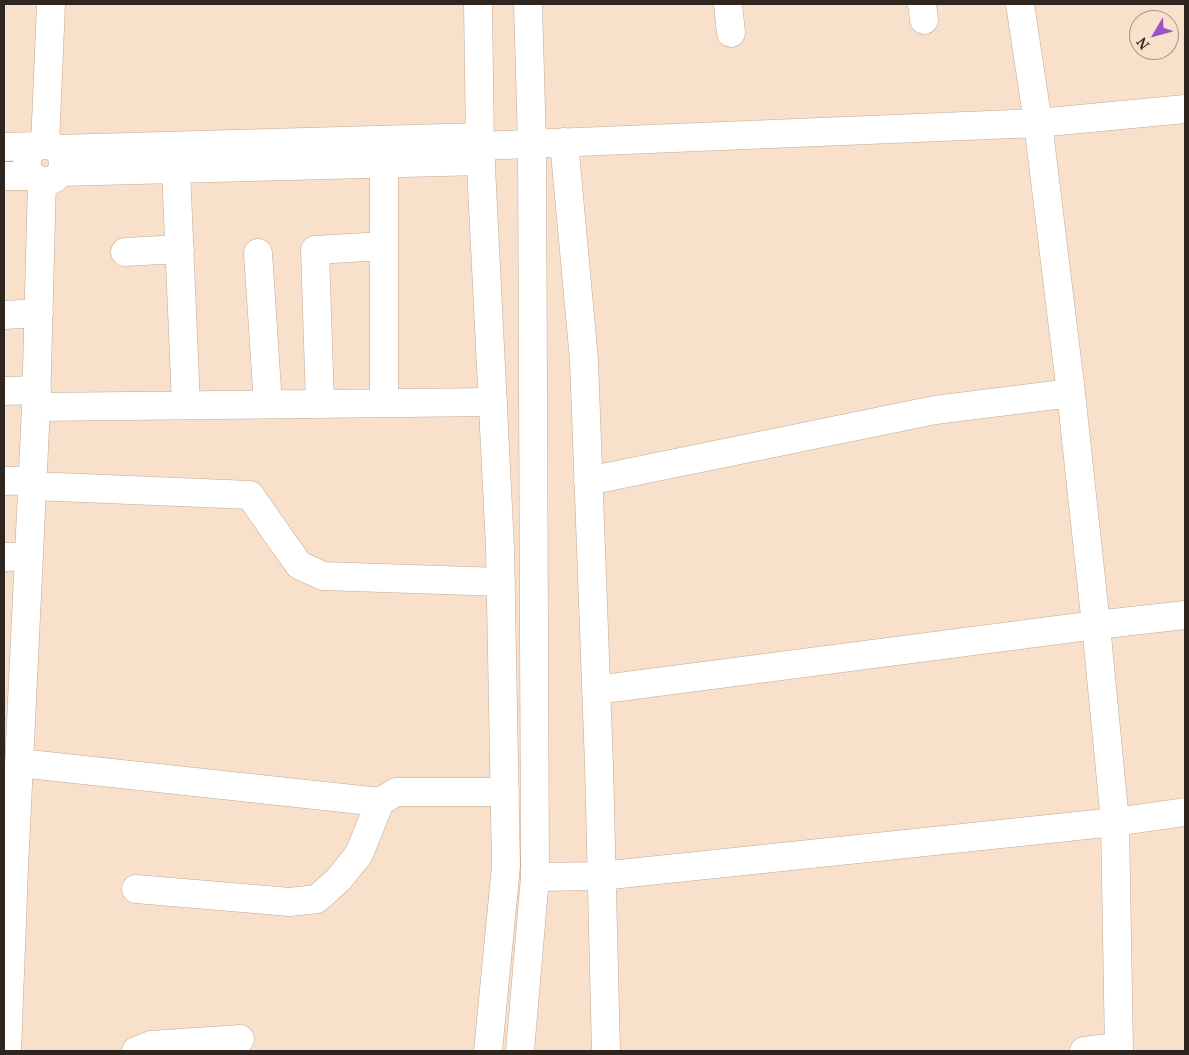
<!DOCTYPE html>
<style>
body{margin:0}
#map{position:relative;width:1189px;height:1055px;overflow:hidden;background:#f9e0cb;font-family:"PT Serif",serif}
canvas{display:block}
.frame{position:absolute;inset:0;border:5px solid #2e251e;pointer-events:none}
.north{position:absolute;left:1129px;top:10px;width:50px;height:50px;box-sizing:border-box;background:#f9e0cb;border:1px solid #a89586;border-radius:50%;rotate:233deg;font-size:14px;font-weight:700;line-height:20px;text-align:center;color:#2e251e}
.north::after{content:'';display:block;margin:auto;width:18px;height:22px;background:#9c52c5;clip-path:polygon(50% 0,100% 100%,50% 72%,0 100%)}
</style>
<div id="map">
<canvas width="1189" height="1055"></canvas>
<div class="frame"></div>
<div class="north">N</div>
</div>
<script>
const ctx = document.querySelector('canvas').getContext('2d');
ctx.lineJoin = 'round';
function poly(rows) {
  const path = new Path2D();
  for (const r of rows) {
    if (r.length === 3) {
      path.moveTo(r[0] + r[2], r[1]);
      path.arc(r[0], r[1], r[2], 0, 2 * Math.PI);
      continue;
    }
    path.moveTo(r[0], r[1]);
    for (let i = 2; i < r.length; i += 2) path.lineTo(r[i], r[i + 1]);
  }
  return path;
}
function trace(path, color, width, dash) {
  ctx.strokeStyle = color;
  ctx.lineWidth = width;
  ctx.lineCap = dash ? 'butt' : 'round';
  ctx.setLineDash(dash || []);
  ctx.stroke(path);
}
const minor = poly([
 [728,4,731,33],
 [922,4,924,20],
 [1020,4,1038,123,1071,393,1096,625,1115,822,1119,1051],
 [564,142,584,360,599,765,606,1051],
 [45,163,18],
 [45,145,51,4],
 [480,146,1038,123,1185,109],
 [4,147,39,146],
 [57,149,481,137],
 [384,163,384,403],
 [176,169,186,405],
 [61,172,481,161],
 [4,176,32,176],
 [125,252,180,249],
 [258,253,268,404],
 [4,315,39,313],
 [4,391,37,390],
 [320,404,315,250,384,246],
 [36,407,493,402],
 [4,481,33,480],
 [588,481,935,410,1071,393],
 [33,486,250,495,282,541,299,565,323,576,501,582],
 [4,557,29,556],
 [596,690,1096,625,1185,615],
 [19,763,380,802],
 [535,877,601,876,1115,822,1185,812],
 [136,889,290,902,317,899,339,879,359,854,380,802,396,792,505,792],
 [7,1051,14,869,36,407,42,181],
 [136,1051,151,1045,240,1039],
 [1084,1051,1118,1047]
]);
const major = poly([
 [478,4,480,146,500,548,506,866,488,1051],
 [520,1051,535,877,532,144,528,4]
]);
trace(minor, '#c1a996', 29);
trace(major, '#c1a996', 29);
trace(minor, '#fff', 28);
trace(major, '#fff', 28);
</script>
